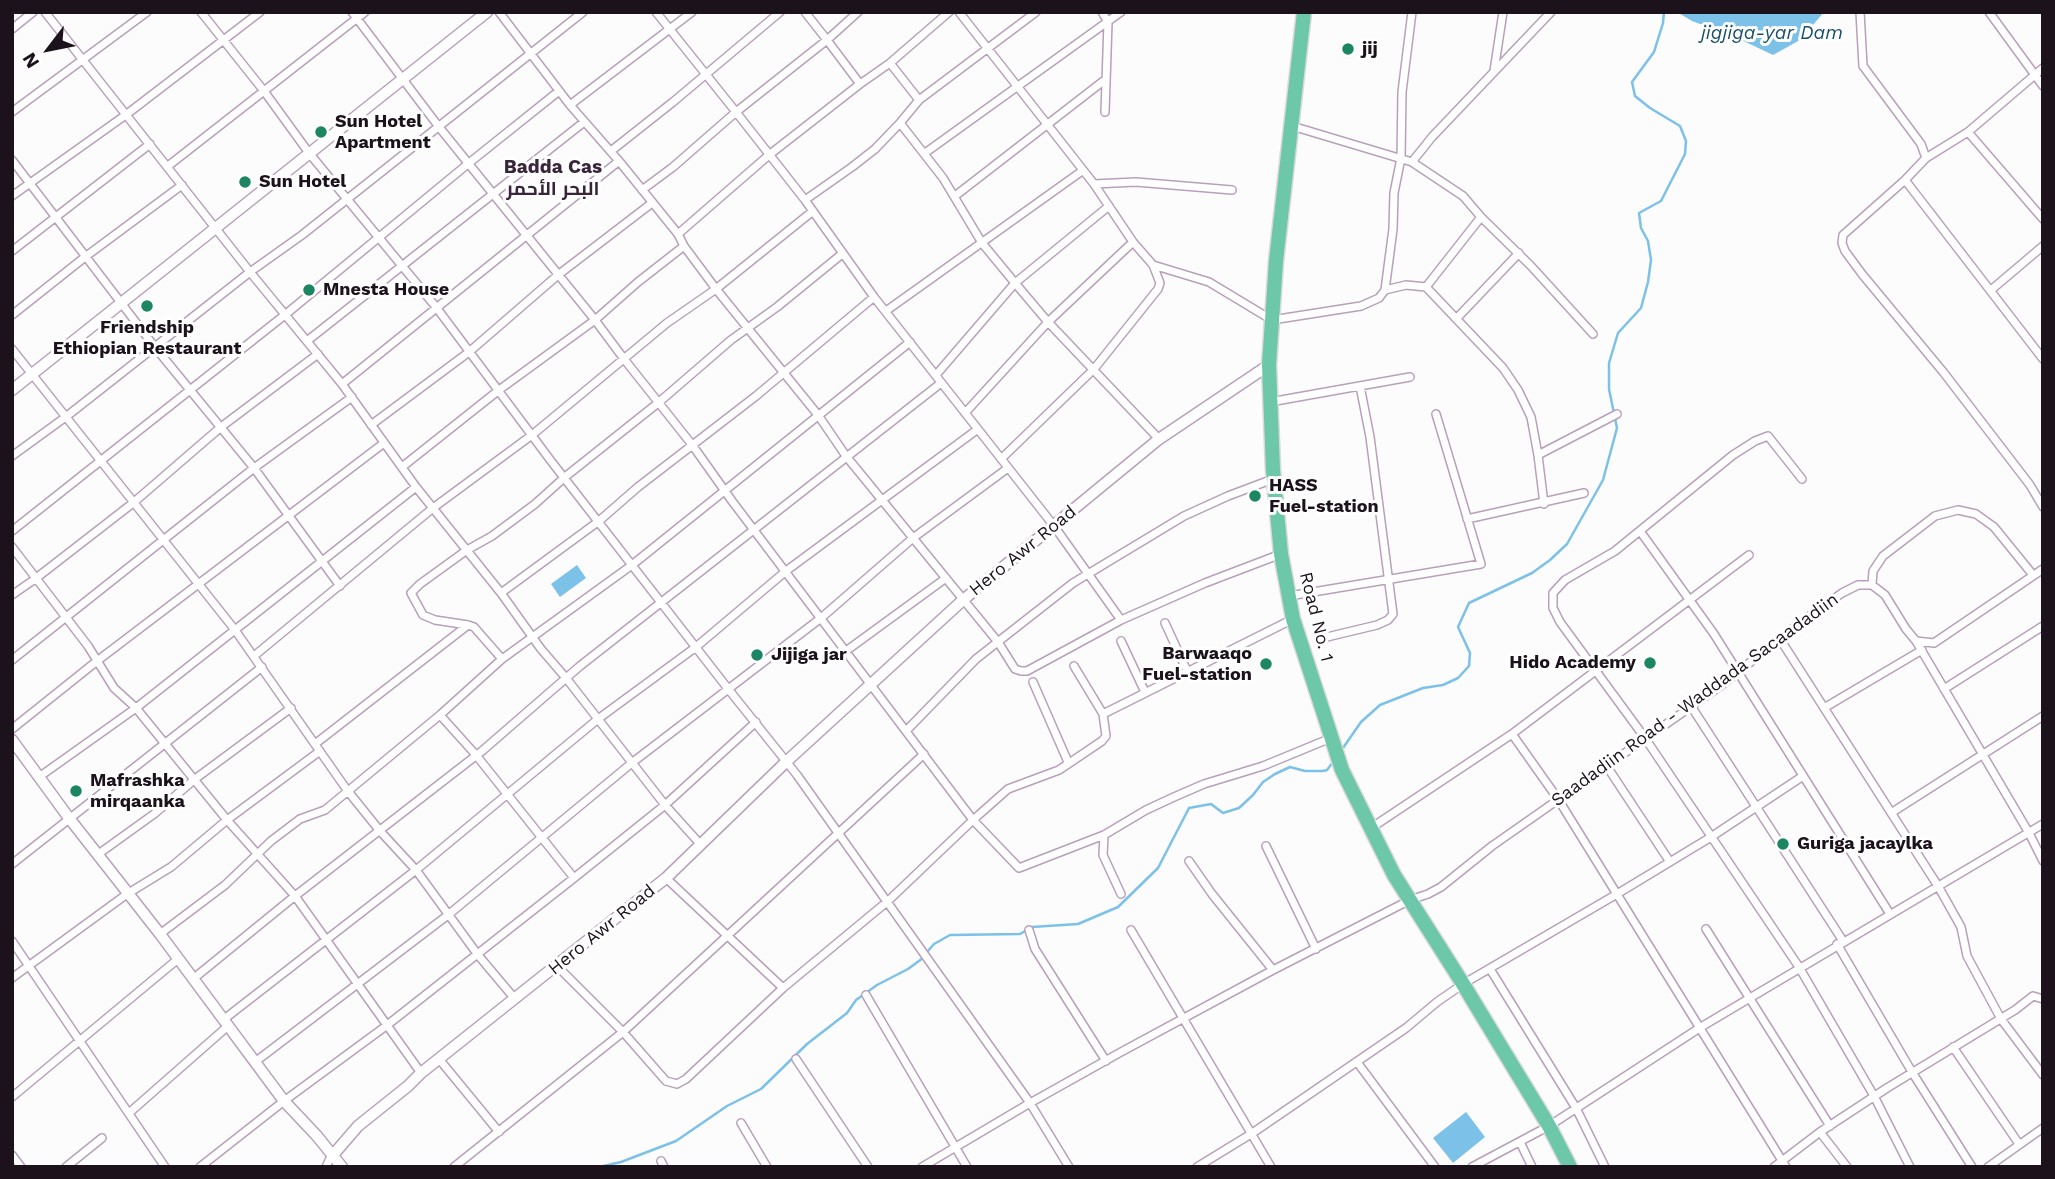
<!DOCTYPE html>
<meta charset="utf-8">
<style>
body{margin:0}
#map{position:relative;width:2055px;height:1179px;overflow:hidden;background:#fcfcfc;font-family:"Work Sans",sans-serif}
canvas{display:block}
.frame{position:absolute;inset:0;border:14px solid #1b121c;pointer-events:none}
.north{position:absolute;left:14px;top:14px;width:70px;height:70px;-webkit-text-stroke:5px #fff;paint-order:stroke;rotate:238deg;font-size:19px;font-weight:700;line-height:28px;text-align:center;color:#1b121c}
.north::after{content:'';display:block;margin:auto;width:24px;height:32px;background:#1b121c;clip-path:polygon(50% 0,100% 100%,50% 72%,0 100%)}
</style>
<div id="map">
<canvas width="2055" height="1179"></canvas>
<div class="frame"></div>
<div class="north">N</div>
</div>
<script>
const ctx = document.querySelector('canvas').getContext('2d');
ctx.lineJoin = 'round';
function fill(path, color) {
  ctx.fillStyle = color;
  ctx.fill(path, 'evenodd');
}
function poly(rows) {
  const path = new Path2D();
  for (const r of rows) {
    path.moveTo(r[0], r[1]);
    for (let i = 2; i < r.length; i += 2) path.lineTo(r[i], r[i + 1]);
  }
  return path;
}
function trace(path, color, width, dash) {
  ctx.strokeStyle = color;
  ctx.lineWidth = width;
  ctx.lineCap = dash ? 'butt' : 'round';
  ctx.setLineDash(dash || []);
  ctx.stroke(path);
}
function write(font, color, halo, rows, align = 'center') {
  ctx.font = font + ' "Work Sans",Cairo,sans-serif';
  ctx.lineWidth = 6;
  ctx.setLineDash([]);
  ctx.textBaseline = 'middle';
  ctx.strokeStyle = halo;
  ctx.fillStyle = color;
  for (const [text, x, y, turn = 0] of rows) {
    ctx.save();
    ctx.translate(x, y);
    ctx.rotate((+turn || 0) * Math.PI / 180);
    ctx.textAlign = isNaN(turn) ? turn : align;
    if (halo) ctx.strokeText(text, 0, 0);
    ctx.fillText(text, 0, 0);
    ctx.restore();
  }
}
const water = poly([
 [1677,12,1824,12,1800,40,1773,55,1733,36,1692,21],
 [577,565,586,578,560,597,551,584],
 [1466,1112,1485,1137,1453,1163,1433,1138]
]);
const stream = poly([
 [1343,748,1361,722,1380,705,1423,688,1443,685,1458,678,1469,666,1470,653,1458,627,1469,603,1532,573,1550,560,1567,544,1603,480,1617,428,1609,389,1609,363,1618,333,1641,308,1648,282,1651,260,1648,241,1641,228,1639,213,1661,201,1685,154,1686,141,1680,126,1650,108,1635,96,1632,82,1654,52,1663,23,1664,12],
 [927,952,934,944,950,935,1020,934,1032,927,1078,924,1118,907,1158,868,1189,808,1211,804,1223,813,1239,808,1253,795,1263,782,1275,774,1290,767,1305,771,1323,771,1327,770,1333,762],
 [599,1167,621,1162,676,1141,727,1106,761,1089,807,1044,847,1013,856,1000,877,985,908,969,923,958]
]);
const street = poly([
 [45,12,250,272,342,384,416,487,501,593,541,649,566,678,665,805,701,845],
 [201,12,264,91,309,153,436,307,551,461,729,690,797,775,1030,1103,1069,1167],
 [352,12,439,127,595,320,624,359,693,446,732,501,973,820,1019,868,1104,835],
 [499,12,570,105,619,161,678,234,684,246,716,289,818,415,846,456,998,642,1015,669,1021,671,1027,671,1121,620,1205,583,1281,554],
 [656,12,736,112,805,200,874,297,1054,526,1121,620],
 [805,12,827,40,860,84],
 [959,12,1094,184,1133,242,1153,265,1160,283,1158,289,1094,369,1001,459],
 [1102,12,1108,22,1105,112],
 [1860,12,1863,66,1921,144,1926,158,1905,180,1843,235,1842,243,1845,251,1862,274,1944,373,2030,485,2043,507],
 [1989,12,2043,86],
 [12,29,33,12],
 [890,63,919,100],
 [1494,71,1503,12],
 [570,105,692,12],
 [12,112,147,12],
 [900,123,919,100,1036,12],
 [1292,126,1412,162,1463,196,1481,217,1531,266,1593,334],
 [1968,132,2043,219],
 [611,151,673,102,780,12],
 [925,153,1121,12],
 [1926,158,1968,132,2043,68],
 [12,160,154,346,254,468,340,586],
 [1412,162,1432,137,1551,12],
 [168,166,365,12],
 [1905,180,2043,359],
 [1094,184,1136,182,1232,190],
 [642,190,673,167,736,112,827,40,858,12],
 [12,196,127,114,260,12],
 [955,196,1106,79],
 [805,200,852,167,875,149,900,123,943,178,982,243,1015,283,1048,322,1159,439],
 [678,234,769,155,860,84,890,63,949,12],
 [12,251,150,144],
 [1153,265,1209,282,1272,320,1361,306,1379,298,1385,290,1393,229,1394,193,1401,158,1402,92,1412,12],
 [1426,287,1481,217],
 [1385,290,1406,285,1426,287,1503,368,1518,390,1531,417,1538,455,1544,504],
 [1991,290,2043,246],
 [886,311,1082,171],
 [12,315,85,257,182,185],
 [1457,318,1519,253],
 [307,341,584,122],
 [12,349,235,630,347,790,380,831,416,870,478,955,515,999],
 [936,375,1015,283,1109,206],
 [342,384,619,161],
 [1270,402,1410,377],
 [965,413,1048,322,1133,242],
 [371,425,469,352,558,275,652,203],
 [1538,455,1617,414],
 [12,456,67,416,250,272,302,235,583,12],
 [402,467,499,390,595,320,638,282,684,246],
 [1802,479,1768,436,1755,441,1733,455,1615,551,1565,580,1553,593,1553,608,1560,622,1645,738,1799,967,1874,1096,1910,1167],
 [1467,519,1584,493],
 [12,531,286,314,469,163,559,91],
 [1640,531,1714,634,1890,914],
 [12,547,88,646,114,688,136,708,227,820,295,896,421,1073],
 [1872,585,1873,571,1883,556,1935,516,1958,510,1976,514,1994,527,2033,575],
 [501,593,599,521,638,487,756,396,874,297],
 [12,595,35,579,133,503,221,427,318,354],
 [1289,596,1481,564,1436,414],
 [1165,623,1188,673],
 [1327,637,1377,625,1388,620,1393,614,1370,437,1360,386],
 [1780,639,1938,886,1961,927,1967,956,2001,1019,2043,1075],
 [1121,641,1145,692],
 [1916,641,2029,833,2043,861],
 [846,651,946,578],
 [254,656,433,508,532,435,667,323,716,289,813,211],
 [502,659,474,627,468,625,435,620,423,615,411,593,420,584,467,550,492,536,535,504,565,477,658,403,731,340,777,307,842,254],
 [12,660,254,468,352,397],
 [1033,682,1068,762],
 [1944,689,2043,626],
 [1691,706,1843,941],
 [1824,708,1922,650],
 [1103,714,1293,619],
 [440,715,476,755,574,878],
 [12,729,97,661,384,443],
 [906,731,976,659,1073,583,1184,516,1228,496,1273,479],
 [1512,734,1558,799,1786,1167],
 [315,744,468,625],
 [1606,765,1670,862],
 [39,777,136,708,416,487],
 [1891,813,2043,716],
 [1371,828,1512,734,1749,555],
 [1266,846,1316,949],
 [97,855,154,814,195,779,291,708],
 [1189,861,1212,894,1273,970],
 [12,864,262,667],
 [666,878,783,988],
 [1121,894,1103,855,1104,835,1146,810,1174,797,1204,784,1263,766,1331,738],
 [1706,929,1830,1126],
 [1029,930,1035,949,1106,1061],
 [1131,930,1271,1167],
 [160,934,225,885,271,841,300,819,325,810,440,715,502,659,632,565,910,342],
 [12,941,165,1167],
 [1837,944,1912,1072,1972,1167],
 [557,966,623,1032,666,1081,677,1084,686,1079,783,988,888,901,973,820,1008,789,1059,770,1102,741,1106,736,1103,714,1074,666],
 [1490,969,1576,1108,1605,1167],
 [12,978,127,894,171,867,227,820,320,751],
 [193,979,295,896,482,751,580,666,941,383],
 [866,995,967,1167],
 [223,1020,416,870,598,719,696,647,786,571,978,429],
 [1953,1047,2019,1144],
 [439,1059,499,1132],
 [796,1059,868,1167],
 [255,1062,448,915,633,762,821,618,913,538,1008,468],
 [1357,1062,1435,1167],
 [12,1097,178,959],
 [129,1113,228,1026],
 [741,1123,767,1167],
 [1820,1132,1847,1167],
 [1520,1142,1532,1167],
 [12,1155,21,1167],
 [661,1161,664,1167],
 [66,1167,102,1138],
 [200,1167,284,1101,386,1026,574,878,665,805,756,722],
 [326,1167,332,1154],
 [454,1167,623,1032,924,754],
 [922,1167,1030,1103,1121,1052,1273,970,1410,900,1428,894,1441,887,1492,846,1719,687,1801,622,1842,593,1858,585,1872,585,1885,595,1906,629,1916,641,1934,643,2043,569],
 [1197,1167,1251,1134,1406,1028,1437,1002,1463,984,1617,894,1711,837,1803,776],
 [1472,1167,1549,1126,1701,1027,2043,824],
 [1774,1167,1820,1132,1887,1088,2015,1010,2033,996,2043,999],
 [1988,1167,2043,1128]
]);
const secondary = poly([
 [12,390,487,12],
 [12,740,69,818,160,934,284,1101,317,1136,342,1167],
 [333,1155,358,1126,408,1086,421,1073,666,878,787,761,963,600,1159,439,1269,365]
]);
const highway = poly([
 [1304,12,1276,261,1269,365,1273,470,1281,554,1293,619,1342,770,1394,875,1463,984,1549,1126,1570,1167]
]);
const markers = [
 [1348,49,7,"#1c8662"],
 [321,132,7,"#1c8662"],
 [245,182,7,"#1c8662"],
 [309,290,7,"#1c8662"],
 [147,306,7,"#1c8662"],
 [1255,496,7,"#1c8662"],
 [757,655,7,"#1c8662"],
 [1650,663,7,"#1c8662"],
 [1266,664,7,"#1c8662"],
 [76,791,7,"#1c8662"],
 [1783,844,7,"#1c8662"]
];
const poiNames = [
 ["jij",1362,49],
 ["Sun Hotel",335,122],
 ["Apartment",335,143],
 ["Sun Hotel",259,182],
 ["Mnesta House",323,290],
 ["Friendship",147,328,"center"],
 ["Ethiopian Restaurant",147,349,"center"],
 ["HASS",1269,486],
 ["Fuel-station",1269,507],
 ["Barwaaqo",1252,654,"right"],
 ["Fuel-station",1252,675,"right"],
 ["Jijiga jar",771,655],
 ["Hido Academy",1636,663,"right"],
 ["Mafrashka",90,781],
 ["mirqaanka",90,802],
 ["Guriga jacaylka",1797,844]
];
const streetNames = [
 ["Hero Awr Road",1023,551,-39],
 ["Road No. 1",1316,617,76],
 ["Saadadiin Road - Waddada Sacaadadiin",1695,700,-36],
 ["Hero Awr Road",602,930,-39]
];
const waterNames = [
 ["jigjiga-yar Dam",1772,33]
];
const neighbourhoodNames = [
 ["Badda Cas",553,167],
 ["البحر الأحمر",553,189]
];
fill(water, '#7bc1e8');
trace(stream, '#7bc1e8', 2.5);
trace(street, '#b8a0bb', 10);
trace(secondary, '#b8a0bb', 13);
trace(highway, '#dbd9db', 17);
trace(street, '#fff', 7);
trace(secondary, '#fff', 10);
trace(highway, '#6dc7a9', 14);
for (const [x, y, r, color] of markers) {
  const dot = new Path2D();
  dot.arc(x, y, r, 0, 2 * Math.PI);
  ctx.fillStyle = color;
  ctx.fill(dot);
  trace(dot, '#fff', 2.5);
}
write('bold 18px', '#1b121c', '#fff', poiNames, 'left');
write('18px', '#1b121c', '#fff', streetNames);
write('italic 19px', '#184f6a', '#fff', waterNames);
write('bold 19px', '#38253a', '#fff', neighbourhoodNames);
</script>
